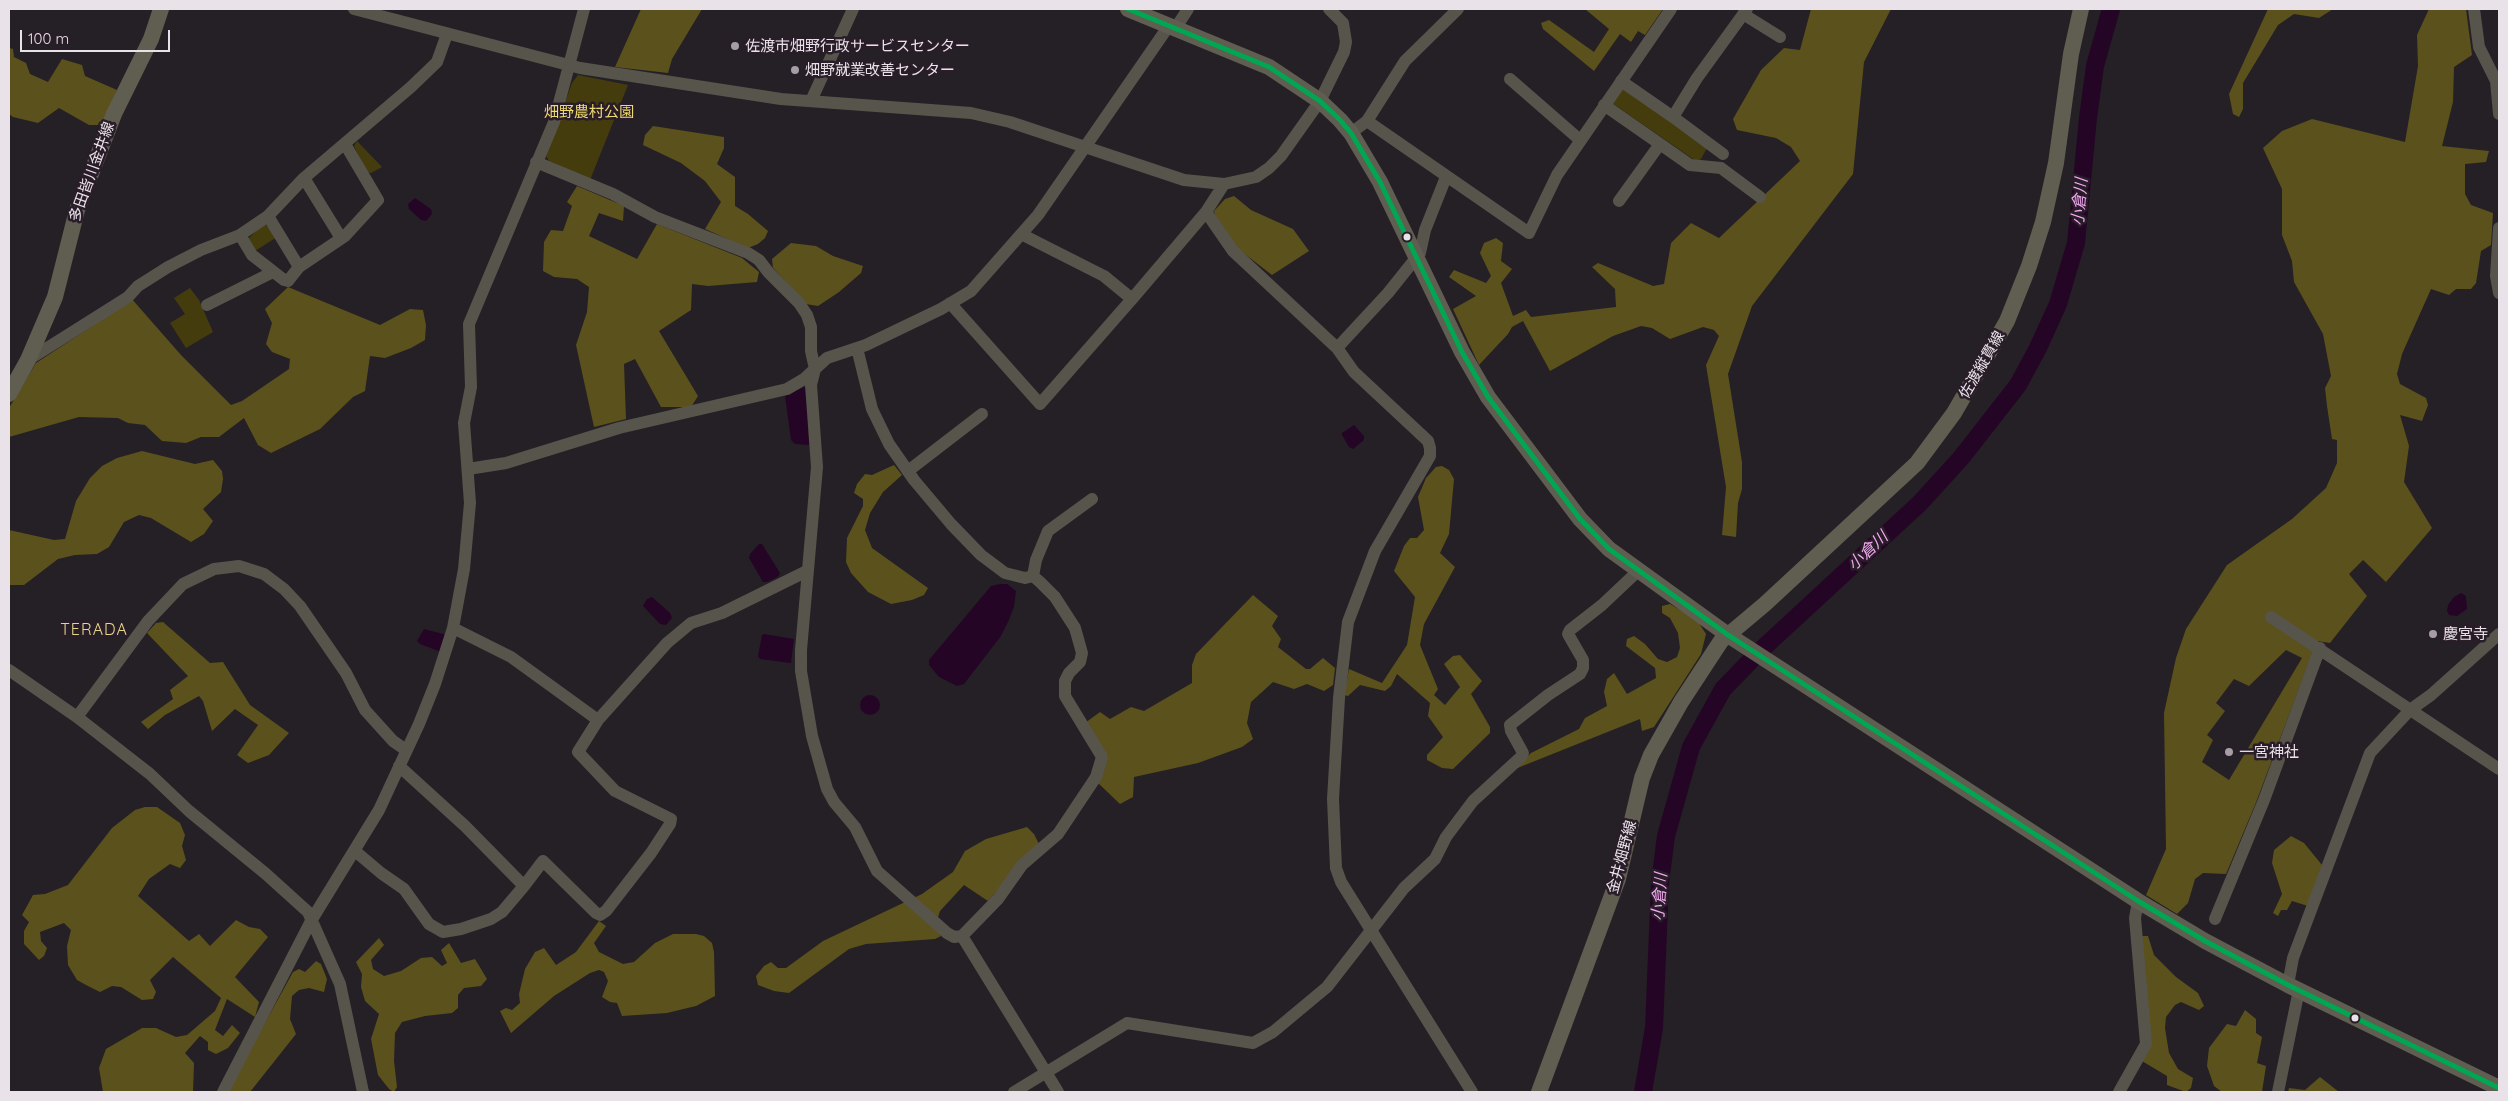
<!DOCTYPE html>
<meta charset="utf-8">
<style>
body{margin:0}
#map{position:relative;width:2508px;height:1101px;overflow:hidden;background:#252025;font-family:Quicksand,sans-serif}
canvas{display:block}
.frame{position:absolute;inset:0;border:10px solid #eae2e9;pointer-events:none}
.scale{position:absolute;left:20px;top:30px;width:150px;height:22px;box-sizing:border-box;border:2px solid #eae2e9;border-top:0;padding-left:6px;font-size:15px;line-height:18px;white-space:nowrap;color:#eae2e9;-webkit-text-stroke:4px #281d28;paint-order:stroke}
</style>
<div id="map">
<canvas width="2508" height="1101"></canvas>
<div class="frame"></div>
<div class="scale">100 m</div>
</div>
<script>
const ctx = document.querySelector('canvas').getContext('2d');
ctx.lineJoin = 'round';
function fill(path, color) {
  ctx.fillStyle = color;
  ctx.fill(path, 'evenodd');
}
function poly(rows) {
  const path = new Path2D();
  for (const r of rows) {
    if (r.length === 3) {
      path.moveTo(r[0] + r[2], r[1]);
      path.arc(r[0], r[1], r[2], 0, 2 * Math.PI);
      continue;
    }
    path.moveTo(r[0], r[1]);
    for (let i = 2; i < r.length; i += 2) path.lineTo(r[i], r[i + 1]);
  }
  return path;
}
function trace(path, color, width, dash) {
  ctx.strokeStyle = color;
  ctx.lineWidth = width;
  ctx.lineCap = dash ? 'butt' : 'round';
  ctx.setLineDash(dash || []);
  ctx.stroke(path);
}
function write(font, color, halo, rows, align = 'center') {
  ctx.font = font + ' Quicksand,"Noto Sans JP",sans-serif';
  ctx.lineWidth = 5;
  ctx.setLineDash([]);
  ctx.textBaseline = 'middle';
  ctx.strokeStyle = halo;
  ctx.fillStyle = color;
  for (const [text, x, y, turn = 0] of rows) {
    ctx.save();
    ctx.translate(x, y);
    ctx.rotate((+turn || 0) * Math.PI / 180);
    ctx.textAlign = isNaN(turn) ? turn : align;
    if (halo) ctx.strokeText(text, 0, 0);
    ctx.fillText(text, 0, 0);
    ctx.restore();
  }
}
const green = poly([
 [578,75,628,85,590,180,549,161,546,156,572,83],
 [1621,89,1631,91,1707,148,1701,159,1696,161,1612,103],
 [357,141,382,167,371,173,367,172,354,146],
 [264,223,277,237,255,251,247,240],
 [190,288,199,300,213,332,186,348,170,323,185,314,174,298]
]);
const forest = poly([
 [641,9,702,9,672,59,668,73,615,67],
 [1585,9,1663,9,1645,35,1638,31,1631,42,1620,34,1594,71,1543,29,1541,23,1549,20,1594,52,1609,29],
 [1811,9,1891,9,1864,62,1853,174,1752,306,1728,374,1742,462,1742,489,1738,503,1736,537,1722,535,1726,487,1706,365,1719,336,1714,330,1703,327,1670,339,1652,328,1641,326,1613,336,1550,371,1523,321,1512,327,1508,334,1479,365,1453,309,1476,296,1449,277,1454,270,1486,283,1491,276,1480,253,1484,243,1496,238,1503,243,1501,261,1512,269,1501,283,1513,316,1526,310,1531,317,1616,307,1615,289,1592,267,1598,263,1653,286,1664,284,1671,243,1691,223,1719,238,1800,161,1791,147,1776,138,1737,130,1733,119,1761,70,1784,48,1800,50],
 [2268,9,2333,9,2319,18,2294,14,2278,25,2243,83,2243,109,2239,117,2233,114,2229,94],
 [2429,9,2466,9,2472,55,2454,67,2453,102,2442,146,2489,151,2486,162,2465,164,2465,194,2471,205,2493,213,2491,245,2481,251,2476,283,2471,289,2456,289,2449,295,2431,289,2402,354,2397,374,2400,384,2426,398,2428,405,2422,421,2400,415,2409,446,2404,482,2432,528,2386,582,2363,560,2349,574,2367,596,2330,643,2317,641,2255,805,2226,874,2203,873,2195,879,2188,903,2177,914,2146,895,2166,849,2164,713,2176,658,2186,629,2227,565,2292,519,2326,488,2337,463,2337,440,2332,439,2327,406,2325,388,2331,376,2323,334,2294,282,2292,261,2282,235,2282,189,2263,148,2282,131,2312,119,2405,142,2418,66,2417,35],
 [2286,650,2302,658,2229,780,2202,762,2213,740,2207,735,2225,711,2216,703,2234,679,2249,686],
 [9,48,13,49,14,57,26,63,30,74,48,82,62,59,82,65,85,76,117,90,103,125,89,125,59,108,38,123,13,117,9,114],
 [653,126,724,137,724,148,717,164,735,177,735,206,748,214,768,231,765,238,758,244,748,248,705,229,721,202,705,181,681,163,643,145,645,135],
 [577,186,624,206,623,221,599,213,589,236,637,259,657,224,742,258,759,272,757,282,708,286,692,284,691,310,659,331,698,396,691,407,661,407,635,359,624,364,626,419,594,427,576,345,587,312,589,287,577,279,554,277,543,271,544,242,551,230,563,231,572,206,567,202],
 [1234,196,1251,210,1293,229,1309,251,1272,275,1237,248,1216,220,1214,211,1225,199],
 [791,243,816,246,833,256,863,266,861,273,839,292,818,306,806,304,773,268,772,259],
 [288,287,380,325,410,309,423,310,426,325,425,340,411,348,385,358,370,356,365,391,353,397,320,429,271,453,258,445,244,418,219,437,201,437,186,443,162,441,145,425,128,423,118,418,79,417,9,437,9,408,36,363,91,327,131,298,181,355,231,405,242,401,289,369,290,359,272,352,266,344,272,323,265,309],
 [142,451,195,464,213,460,222,471,223,479,221,492,203,509,213,521,204,534,191,542,151,518,139,515,124,522,109,547,97,554,75,555,58,559,24,585,9,585,9,530,54,540,65,539,76,501,90,478,102,466,117,458],
 [894,465,902,475,883,492,870,513,865,530,872,548,928,588,924,595,912,600,891,604,868,592,851,573,846,562,847,538,863,506,863,499,854,493,857,484,865,474,872,475],
 [1442,466,1449,470,1454,479,1449,534,1440,553,1455,567,1424,624,1420,645,1438,689,1434,695,1445,705,1460,687,1444,664,1453,656,1460,655,1482,681,1471,694,1490,727,1490,733,1453,769,1442,768,1427,760,1427,755,1443,737,1428,716,1430,703,1397,674,1391,686,1385,691,1360,685,1348,696,1344,695,1349,669,1382,683,1407,645,1415,597,1394,571,1404,546,1410,538,1417,538,1424,530,1418,497,1426,478,1436,467],
 [1253,595,1278,616,1272,626,1281,639,1278,647,1306,669,1310,669,1323,658,1335,668,1333,685,1324,691,1307,684,1294,689,1273,682,1251,702,1247,723,1253,739,1242,747,1198,763,1134,777,1133,797,1120,804,1098,783,1106,759,1085,723,1100,712,1110,719,1131,707,1144,711,1192,683,1192,665,1196,654],
 [1670,604,1697,620,1706,634,1701,654,1654,727,1642,731,1640,719,1515,769,1531,753,1579,729,1585,718,1607,706,1604,692,1607,679,1614,673,1627,694,1656,678,1655,668,1626,646,1627,639,1634,636,1645,644,1658,659,1667,662,1677,657,1680,648,1678,633,1670,618,1662,613,1662,606],
 [163,622,210,663,223,662,250,705,289,733,269,755,248,763,237,755,258,725,235,709,212,731,203,701,199,696,165,715,148,729,141,722,173,699,170,690,188,676,147,633,156,623],
 [145,807,157,807,180,823,185,835,182,846,186,860,180,868,170,864,149,879,138,896,189,941,199,934,210,946,236,920,249,927,260,929,268,937,235,977,259,1002,255,1017,227,999,215,1030,223,1036,232,1025,240,1033,228,1048,216,1054,208,1050,208,1042,200,1036,185,1053,194,1063,193,1092,103,1092,99,1068,106,1049,142,1028,156,1028,176,1037,187,1035,215,1011,221,998,173,957,150,980,156,992,153,999,142,1000,121,987,112,986,100,992,86,985,77,980,68,965,67,946,71,930,64,923,40,932,41,941,47,948,44,956,39,960,24,944,24,931,29,922,22,915,33,895,45,894,68,885,112,828,135,810],
 [1027,827,1034,834,1039,844,988,901,964,885,940,911,935,927,941,936,935,939,866,944,849,949,789,993,774,991,758,985,756,976,764,966,771,962,778,968,786,968,823,941,922,894,953,872,965,851,986,839],
 [2291,836,2304,843,2322,865,2308,906,2292,901,2287,910,2281,910,2278,916,2273,913,2282,894,2272,863,2274,850],
 [599,921,606,926,594,943,599,952,623,964,634,962,655,943,673,934,696,934,704,936,712,943,714,952,715,996,696,1006,667,1013,622,1016,617,1003,610,1002,602,997,608,981,604,972,599,970,590,973,554,996,511,1033,500,1011,506,1008,512,1010,520,1003,519,994,525,969,535,952,544,948,556,965,576,952],
 [2142,936,2148,936,2154,955,2176,977,2198,993,2204,1006,2199,1010,2181,1002,2175,1005,2166,1017,2165,1028,2169,1053,2178,1069,2193,1078,2191,1088,2186,1092,2167,1085,2167,1076,2142,1061],
 [379,938,384,945,371,960,373,969,384,976,401,971,421,958,432,957,442,966,447,963,441,950,449,943,461,963,475,959,487,979,481,986,464,988,458,995,458,1008,452,1013,425,1016,402,1022,395,1033,394,1061,397,1087,394,1092,389,1089,378,1075,371,1039,379,1014,365,1001,361,987,362,974,356,962],
 [316,961,321,964,327,979,324,992,309,988,299,990,292,996,290,1019,296,1034,250,1092,227,1092,293,972,299,969,305,972],
 [2245,1010,2256,1019,2256,1033,2262,1037,2257,1063,2266,1066,2262,1092,2222,1092,2214,1086,2207,1066,2209,1048,2227,1024,2236,1026],
 [2320,1077,2339,1092,2288,1092,2289,1088,2305,1090]
]);
const water = poly([
 [415,198,431,209,432,214,426,221,421,220,409,209,408,204],
 [804,387,807,390,809,445,795,444,791,440,785,396],
 [1354,425,1364,436,1364,440,1353,449,1349,447,1342,435,1342,433],
 [759,544,762,544,780,573,778,577,767,582,763,582,749,558,750,554],
 [1000,584,1007,584,1016,591,1014,607,1008,622,1001,636,964,684,957,686,939,677,929,665,929,660,991,586],
 [2461,593,2466,596,2467,609,2457,616,2449,615,2447,611,2448,605,2454,597],
 [652,597,670,613,672,618,666,625,660,624,643,606,647,599],
 [424,629,447,635,441,652,420,644,417,641],
 [764,634,794,639,791,663,760,659,758,656,762,635],
 [870,705,10]
]);
const river = poly([
 [1643,1092,1654,1028,1660,883,1666,836,1691,747,1723,689,1762,649,1920,503,1961,458,2018,385,2038,348,2058,304,2076,243,2088,118,2095,66,2111,9]
]);
const minor = poly([
 [354,9,580,68,781,99,971,113,1010,122,1184,180,1224,184,1256,177,1269,168,1281,156,1320,101,1344,52,1346,42,1343,23,1329,9],
 [2474,9,2479,47,2496,81,2499,114],
 [1743,14,1780,37],
 [1175,29,1188,9],
 [1510,79,1580,140],
 [1621,81,1673,117,1697,78,1747,9],
 [811,101,853,9],
 [1604,105,1660,144,1619,201],
 [1673,117,1723,154],
 [1367,121,1529,233,1557,175,1671,9],
 [1351,133,1367,121,1405,61,1458,9],
 [1660,144,1690,165,1721,168,1760,197],
 [536,162,613,194,655,217,748,253,759,260,769,273,799,303,807,315,811,327,811,351,815,369,811,385,817,467,801,650,801,671,812,736,827,789,834,802,855,827,877,871,947,933,954,937,962,936,998,899,1022,865,1058,834,1096,777,1102,757,1065,696,1065,681,1069,673,1080,662,1082,653,1075,628,1055,597,1040,582,1033,576,1025,578,1005,573,981,555,951,524,914,480,889,444,872,409,857,348],
 [304,178,341,238],
 [1224,184,1206,212,1233,251,1337,348,1354,372,1428,441,1430,448,1430,456,1375,551,1348,622,1339,698,1333,799,1336,868,1341,882,1472,1092],
 [268,216,299,267,345,236,378,200,345,144],
 [2499,228,2496,276,2499,293],
 [240,235,252,255,284,280,288,281,299,267],
 [1132,299,1206,212],
 [950,303,1040,404,1132,299,1104,276,1021,234],
 [207,305,273,272],
 [1337,348,1388,293,1420,253,1425,230,1446,177],
 [28,360,128,297,138,286,168,267,201,250,240,235,268,216,304,178,411,87,437,62,447,34],
 [468,469,506,463,619,428,787,389,804,379,827,358,866,345,941,309,971,291,1038,215,1168,27],
 [908,471,982,414],
 [1033,576,1036,560,1048,531,1092,499],
 [2271,617,2499,769],
 [453,628,511,657,598,720,667,643,691,623,722,613,807,571],
 [9,670,77,717,150,774,189,811,266,874,308,912,340,984,363,1092],
 [77,717,148,621,183,584,214,569,239,566,264,574,284,589,300,606,346,673,365,710,393,741,406,750],
 [399,766,465,826,524,886,543,861,596,913,600,915,606,911,651,853,670,824,671,819,615,791,578,752,598,720],
 [355,851,381,873,404,889,429,924,443,932,461,929,491,919,502,912,524,886],
 [2215,919,2264,800,2320,648],
 [962,936,1058,1092],
 [2288,985,2293,958,2370,753,2410,710,2431,695,2499,634],
 [223,1092,311,921,379,810,419,724,435,684,453,628,464,569,470,503,464,423,471,387,469,324,554,122,584,9],
 [1014,1092,1127,1023,1253,1043,1273,1032,1327,987,1404,888,1435,859,1446,837,1473,801,1521,757,1523,753,1511,731,1510,725,1548,695,1580,674,1583,668,1583,660,1568,634,1570,630,1602,605,1638,571],
 [2119,1092,2146,1044,2135,918,2138,901],
 [2278,1092,2299,990]
]);
const major = poly([
 [1128,9,1269,67,1320,101,1340,120,1351,133,1380,182,1462,352,1488,397,1580,519,1609,549,1728,635,2138,901,2205,941,2288,985,2499,1088],
 [9,394,28,360,55,297,77,210,114,114,151,39,161,9],
 [1539,1092,1618,879,1642,778,1651,755,1681,702,1721,641,1765,604,1917,463,1954,413,2007,321,2029,266,2043,222,2056,163,2071,54,2081,9]
]);
const bus1 = poly([
 [1128,9,1269,67,1320,101,1340,120,1351,133,1380,182,1462,352,1488,397,1580,519,1609,549,1728,635,2138,901,2205,941,2288,985,2499,1088]
]);
const markers = [
 [735,46,5,"#a59ea4"],
 [795,70,5,"#a59ea4"],
 [1407,237,4.5,"#eae2e9"],
 [2433,634,5,"#a59ea4"],
 [2229,752,5,"#a59ea4"],
 [2355,1018,4.5,"#eae2e9"]
];
const poiNames = [
 ["佐渡市畑野行政サービスセンター",745,46],
 ["畑野就業改善センター",805,70],
 ["慶宮寺",2443,634],
 ["一宮神社",2239,752]
];
const parkNames = [
 ["畑野農村公園",589,112]
];
const streetNames = [
 ["多田皆川金井線",92,172,-70],
 ["佐渡縦貫線",1982,365,-60],
 ["金井畑野線",1622,857,-75]
];
const waterNames = [
 ["小倉川",2080,202,-85],
 ["小倉川",1868,551,-43],
 ["小倉川",1660,897,-86]
];
const neighbourhoodNames = [
 ["TERADA",94,630]
];
fill(green, '#453c0e');
fill(forest, '#5b511d');
fill(water, '#250525');
trace(river, '#250525', 18);
trace(minor, '#57544c', 12);
trace(major, '#605d51', 16);
trace(bus1, '#00a651', 5);
for (const [x, y, r, color] of markers) {
  const dot = new Path2D();
  dot.arc(x, y, r, 0, 2 * Math.PI);
  ctx.fillStyle = color;
  ctx.fill(dot);
  trace(dot, '#281d28', 2);
}
write('15px', '#eae2e9', '#281d28', poiNames, 'left');
write('15px', '#eeda6e', '#281d28', parkNames);
write('15px', '#eae2e9', '#281d28', streetNames);
write('italic 16px', '#f5a9f3', '#281d28', waterNames);
ctx.letterSpacing = '1px';
write('16px', '#e5d788', '#281d28', neighbourhoodNames);
ctx.letterSpacing = '0px';
</script>
